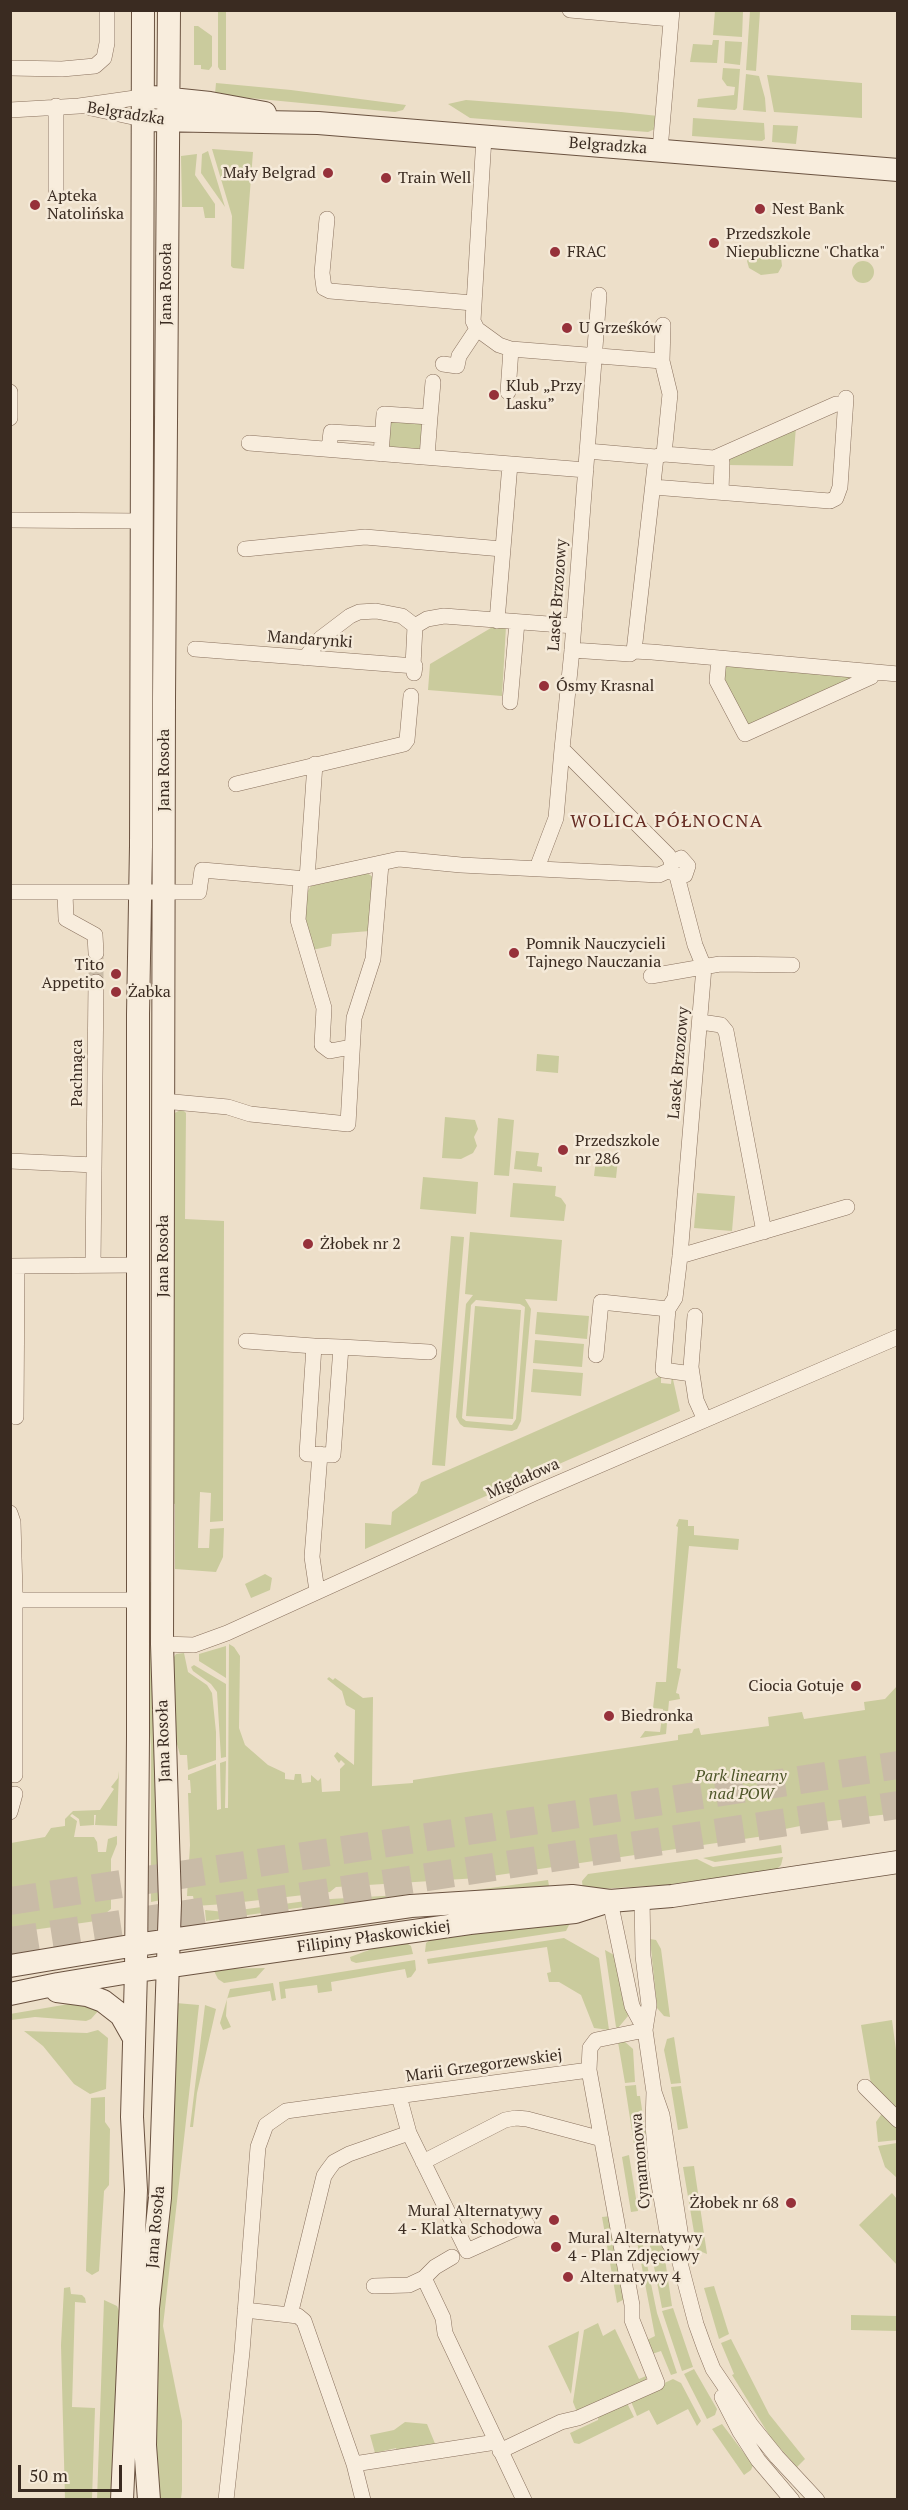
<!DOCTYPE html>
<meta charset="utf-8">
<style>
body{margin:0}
#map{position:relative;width:908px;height:2510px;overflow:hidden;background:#eddfc9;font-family:"PT Serif",serif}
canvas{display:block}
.frame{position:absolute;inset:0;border:12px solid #3a2b21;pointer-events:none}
.scale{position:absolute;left:18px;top:2465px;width:104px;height:27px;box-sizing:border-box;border:3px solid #3a2b21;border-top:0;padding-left:8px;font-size:18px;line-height:21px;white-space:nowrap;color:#3a2b21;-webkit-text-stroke:4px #f5ead9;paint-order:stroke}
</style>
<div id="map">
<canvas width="908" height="2510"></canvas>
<div class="frame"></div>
<div class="scale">50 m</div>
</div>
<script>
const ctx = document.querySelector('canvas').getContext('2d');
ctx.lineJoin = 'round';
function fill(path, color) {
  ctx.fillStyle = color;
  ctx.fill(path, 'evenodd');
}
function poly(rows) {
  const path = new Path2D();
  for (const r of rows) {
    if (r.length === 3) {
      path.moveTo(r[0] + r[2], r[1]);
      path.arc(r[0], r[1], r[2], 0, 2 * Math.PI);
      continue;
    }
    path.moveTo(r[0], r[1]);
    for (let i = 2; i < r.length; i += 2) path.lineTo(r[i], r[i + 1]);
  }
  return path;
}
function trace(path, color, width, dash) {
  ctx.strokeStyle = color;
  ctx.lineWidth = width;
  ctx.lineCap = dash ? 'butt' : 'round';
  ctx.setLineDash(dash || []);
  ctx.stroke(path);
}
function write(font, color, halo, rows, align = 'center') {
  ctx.font = font + ' "PT Serif",serif';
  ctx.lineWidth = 5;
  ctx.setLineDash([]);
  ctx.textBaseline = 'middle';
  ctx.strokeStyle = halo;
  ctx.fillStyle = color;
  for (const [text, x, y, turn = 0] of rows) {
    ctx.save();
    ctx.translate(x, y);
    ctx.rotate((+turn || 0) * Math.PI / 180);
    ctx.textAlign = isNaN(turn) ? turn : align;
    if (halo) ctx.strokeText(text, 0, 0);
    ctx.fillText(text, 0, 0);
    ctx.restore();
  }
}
const green = poly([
 [218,11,226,11,226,70,220,70,218,67],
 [715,11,743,11,742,37,713,35],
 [750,11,760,11,756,71,746,70],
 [194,26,198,26,212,36,212,66,209,70,201,69,201,65,194,65],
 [713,40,719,40,717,63,690,62,693,44,712,45],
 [725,41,742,42,740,65,724,63],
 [723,68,740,69,737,108,735,110,697,107,698,99,734,95,735,87,727,86,722,79],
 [746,74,759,76,765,98,766,112,743,110],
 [767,75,862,83,862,118,774,112],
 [216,83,291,90,406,105,403,110,395,112,239,97,215,94],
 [466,100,621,112,658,116,655,129,648,132,470,118,448,104],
 [693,118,764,123,765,139,762,141,692,136],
 [773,125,798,126,796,144,772,142],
 [212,149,253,152,244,269,233,268,231,266,232,216],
 [208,151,225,207,201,173,202,154],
 [197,154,195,175,215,204,215,218,205,218,203,207,182,207,181,156],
 [764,250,781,257,782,266,778,273,761,275,749,268,747,261,750,255],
 [863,272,11],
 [390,422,420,422,424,426,423,443,417,451,388,448],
 [796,426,793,466,727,465,730,459],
 [496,625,506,626,502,696,428,690,430,664],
 [723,665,867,675,751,726,744,724,735,712,721,670],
 [367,873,373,877,370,931,332,934,331,946,312,950,302,916,306,894,311,886],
 [537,1054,559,1056,558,1073,536,1071],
 [182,1109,186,1113,185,1219,224,1221,223,1521,210,1522,211,1493,200,1492,198,1548,209,1548,210,1529,224,1528,223,1557,216,1572,175,1569,175,1504,171,1503,173,1114],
 [445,1117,475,1120,478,1129,474,1137,477,1146,473,1153,461,1159,442,1158],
 [498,1118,514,1120,509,1176,494,1175],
 [516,1151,539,1153,537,1166,542,1167,542,1172,514,1169],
 [596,1159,618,1159,616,1178,594,1176],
 [423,1177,478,1182,476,1214,420,1209],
 [513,1183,556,1186,555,1196,561,1198,566,1205,564,1221,510,1217],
 [697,1193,735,1196,732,1231,694,1228],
 [470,1232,562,1240,557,1301,525,1299,531,1309,521,1421,517,1429,512,1431,464,1427,460,1424,456,1417,466,1304,473,1295,465,1294],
 [476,1300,520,1304,525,1307,516,1419,512,1425,466,1421,462,1418,471,1305],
 [451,1236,464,1237,445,1466,432,1465],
 [475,1306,521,1310,513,1419,466,1416],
 [537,1312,589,1316,587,1339,535,1334],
 [535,1340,584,1344,582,1367,533,1363],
 [533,1369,583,1373,581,1396,531,1392],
 [672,1375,680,1411,365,1549,365,1523,391,1525,392,1512,417,1493,421,1482,661,1376,661,1383,671,1384],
 [679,1519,688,1520,688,1526,694,1526,694,1535,739,1539,738,1550,689,1546,677,1668,681,1669,676,1693,679,1694,680,1699,669,1701,666,1734,640,1738,645,1731,660,1732,663,1709,653,1708,656,1682,666,1682,678,1527,676,1526],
 [265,1574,272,1578,270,1590,251,1598,245,1584],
 [146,1582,154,1582,161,1900,151,1902,151,1745,146,1683],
 [229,1644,234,1647,240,1656,239,1728,245,1745,268,1765,285,1773,285,1779,294,1780,295,1774,301,1774,302,1783,311,1782,311,1775,318,1781,321,1778,322,1792,340,1791,340,1769,345,1764,341,1760,339,1763,334,1756,337,1752,354,1765,355,1710,346,1705,342,1691,327,1679,329,1677,333,1680,335,1678,363,1698,373,1697,372,1786,413,1783,413,1780,678,1740,678,1735,692,1733,694,1729,699,1728,701,1735,769,1726,768,1717,802,1712,804,1719,865,1710,864,1702,885,1699,897,1686,897,1813,815,1823,775,1831,771,1835,478,1878,336,1887,330,1892,225,1904,195,1906,193,1896,187,1896,190,1845,188,1793,191,1793,190,1780,188,1780,188,1775,216,1764,217,1810,221,1809,220,1763,226,1761,225,1808,228,1808],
 [226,1646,226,1678,199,1661,199,1654],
 [184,1653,188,1672,207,1685,212,1693,216,1732,216,1760,188,1770,187,1755,180,1755,174,1733,172,1660,176,1654],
 [194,1665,226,1684,226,1757,221,1758,217,1692,211,1684,193,1671,191,1667],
 [119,1771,117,1826,95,1825,96,1815,94,1815,94,1825,80,1826,79,1819,72,1814,70,1816,77,1821,74,1837,94,1837,97,1842,98,1852,106,1852,108,1839,117,1836,117,1844,111,1859,111,1909,96,1921,11,1933,11,1843,45,1837,51,1828,65,1826,65,1819,73,1811,100,1810,114,1789,111,1787,118,1778],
 [781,1845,782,1853,715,1862,703,1858],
 [783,1857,781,1865,776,1870,665,1885,583,1890,582,1881,588,1874,697,1859,713,1867],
 [548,1880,549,1886,361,1905,311,1906,206,1921,205,1910,225,1912,313,1900,469,1891],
 [570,1923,566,1931,425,1952,426,1943,433,1938],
 [564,1938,599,1958,609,2030,594,2028,581,1995,559,1982,549,1982,547,1973,551,1972,547,1947,428,1964,427,1959],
 [650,1939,656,1940,661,1949,670,2017,664,2016,657,2008],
 [405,1942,411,1946,413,1954,356,1963,351,1961,350,1957,380,1946],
 [605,1950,616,1956,628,2016,618,2028,616,2027],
 [415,1960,416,1970,411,1977,407,1978,405,1969,331,1982,332,1991,318,1993,317,1985,285,1989,286,1998,281,1999,279,1982],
 [265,1968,256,1978,224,1983,218,1979,213,1969],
 [273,1983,276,2000,272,2001,270,1991,227,1998,226,2016,231,2027,223,2030,220,2023,230,1989],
 [75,2003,99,2010,91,2019,86,2021,35,2017,11,2020,10,2014],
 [176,2003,199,2005,163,2326,182,2421,182,2490,181,2499,157,2500,154,2386],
 [205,2005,216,2009,197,2093,193,2127,190,2127],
 [892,2020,897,2058,897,2114,871,2084,861,2025],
 [98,2030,108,2038,106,2089,90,2094,74,2084,43,2046,24,2031,87,2033],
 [674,2037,681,2083,671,2084,664,2050,667,2039],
 [624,2041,633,2049,635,2082,625,2083,618,2042],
 [636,2085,637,2096,640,2096,650,2163,642,2165,642,2169,638,2170,625,2086],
 [681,2086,688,2128,678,2130,671,2087],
 [105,2097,105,2122,110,2129,109,2185,104,2191,99,2271,92,2275,86,2271,91,2098],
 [886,2112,897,2124,897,2140,878,2142,876,2122,881,2115],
 [897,2143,898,2143,897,2178,885,2167,878,2146],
 [629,2155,638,2211,631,2212,622,2157],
 [694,2166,707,2254,697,2250,683,2167],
 [892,2193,897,2199,897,2265,859,2225],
 [611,2216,625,2299,617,2303,602,2217],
 [641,2235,657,2313,677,2373,671,2375,661,2351,652,2354,647,2340,655,2336,636,2236],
 [662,2239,672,2306,662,2308,649,2241],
 [714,2286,729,2334,719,2339,704,2288],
 [70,2287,71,2294,82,2295,85,2298,86,2303,75,2302,72,2407,95,2408,92,2499,65,2499,61,2345,64,2288],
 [104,2300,117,2306,119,2311,111,2499,97,2500],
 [673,2308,693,2367,682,2371,662,2311],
 [851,2315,897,2316,897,2331,851,2330],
 [598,2323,603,2336,615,2329,639,2379,646,2376,646,2384,577,2412,573,2402,584,2330],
 [579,2331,571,2394,548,2346],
 [731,2339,769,2414,805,2459,797,2467,771,2438,732,2375,734,2374,721,2343],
 [694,2369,717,2409,715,2415,707,2419,684,2374],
 [673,2379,681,2383,701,2421,697,2426,688,2409,657,2425,649,2410,637,2416,630,2399],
 [627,2403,634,2417,579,2444,574,2443,570,2433,598,2420,599,2413],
 [405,2422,427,2424,436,2446,397,2452,396,2448,375,2453,370,2435,394,2430],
 [722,2424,753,2465,751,2470,744,2475,712,2429]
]);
const streetTunnel = poly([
 [96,982,96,953]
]);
const highwayTunnel = poly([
 [10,1901,898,1765],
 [10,1941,898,1805]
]);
const street = poly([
 [570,10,671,19],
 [10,68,62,69,95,66,104,58,107,43,107,10],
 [91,108,142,119],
 [10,110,79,106,142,97],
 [484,137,473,321,477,329,499,345,511,349,662,361],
 [660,150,672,10],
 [56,190,56,106],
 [327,219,322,273,324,288,330,291,473,303],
 [599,295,572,650,562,749,668,855,672,862,670,870,677,876,695,945,704,967,680,1256,675,1298,668,1309],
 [443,364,457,366,459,356,477,329],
 [10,392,10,418],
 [508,392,511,349],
 [430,417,433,382],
 [249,443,586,470],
 [329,449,331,432,382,435],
 [587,451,656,457],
 [381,454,384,414,430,417,427,457],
 [664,454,714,458,836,404,845,404],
 [718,457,722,462,721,492],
 [653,487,830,501,836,498,840,487,846,398],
 [10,520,140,521],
 [245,549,365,537,502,549],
 [497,621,510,464],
 [415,626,427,619,444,616,574,626],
 [195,649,415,666,414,673],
 [572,650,630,654,634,651,652,652,898,674],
 [634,651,656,457,664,454,670,394,662,361,663,325],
 [305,658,321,638,350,616,359,612,376,611,402,616,415,626,413,666],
 [719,658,717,681,745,734,871,677,872,672],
 [510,702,517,622],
 [236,784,404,744,407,740,411,696],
 [672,862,681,858,688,866,685,875,677,876],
 [537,868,556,818,562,749],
 [301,879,298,920,324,1008,322,1045,330,1051,351,1047],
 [307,879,315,764],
 [10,892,199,892,202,870,307,879,399,859,461,865,659,875,670,870],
 [65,893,66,919,95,935,96,953],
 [651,976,720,964,792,965],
 [701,1022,721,1025,726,1031,764,1232],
 [163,1101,228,1107,250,1114,348,1124,354,1018,373,959,381,864],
 [10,1161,94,1165],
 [680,1256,847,1207],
 [93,1265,96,982],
 [10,1266,138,1265],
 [668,1309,663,1370,692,1374],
 [695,1316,691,1367,696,1400,705,1420],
 [246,1341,314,1346],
 [314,1346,341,1347,333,1455,307,1454,314,1346],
 [341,1347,429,1352],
 [596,1355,601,1302,668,1309],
 [16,1417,17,1266],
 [10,1513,13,1522,15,1593,15,1775],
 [317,1591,312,1557,320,1454],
 [15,1600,137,1600],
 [162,1644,194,1645,227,1633,535,1493,898,1337],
 [10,1812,15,1794],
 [642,1898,643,1956,649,2005,645,2030],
 [610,1901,632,2006,645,2030,654,2092,662,2115,682,2244,679,2259],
 [865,2087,898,2120],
 [654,2092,653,2124,656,2167,669,2243,679,2259,696,2324,705,2349,713,2369,751,2425,777,2457,817,2500],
 [399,2096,409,2133,467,2251,527,2224],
 [423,2162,505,2120,516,2118,527,2119,602,2139],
 [452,2257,435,2267,424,2278,443,2318,445,2333,524,2500],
 [374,2286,409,2285,424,2278],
 [245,2310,298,2316,304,2321,354,2464,363,2500],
 [290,2315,324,2176,328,2170,334,2162,349,2154,409,2133],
 [722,2397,740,2432,758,2460,792,2500],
 [500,2451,561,2422,578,2418,657,2383,632,2320,632,2305,589,2070,590,2048,596,2040,645,2030],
 [354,2464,496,2442],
 [226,2500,242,2352,258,2147,266,2125,286,2111,589,2070]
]);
const secondary = poly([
 [152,97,210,103,265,113],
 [152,120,318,123,898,170],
 [10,1966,136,1945,411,1906,572,1896,610,1901,672,1896,898,1862],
 [57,1991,87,1995,103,2001,121,2015,134,2038],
 [10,1994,58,1984,136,1971,470,1923,575,1912,603,1903],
 [122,2500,136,2190,132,2117,136,1971,138,1736,138,1014,141,846,143,10],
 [149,2500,145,2445,148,2308,160,2198,170,1903,162,1644,164,698,169,10]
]);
const markers = [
 [328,173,6,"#96313a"],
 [386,178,6,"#96313a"],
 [35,205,6,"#96313a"],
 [760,209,6,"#96313a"],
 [714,243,6,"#96313a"],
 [555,252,6,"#96313a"],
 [567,328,6,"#96313a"],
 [494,395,6,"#96313a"],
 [544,686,6,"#96313a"],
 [514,953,6,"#96313a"],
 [116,974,6,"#96313a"],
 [116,992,6,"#96313a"],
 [563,1150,6,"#96313a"],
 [308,1244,6,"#96313a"],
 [856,1686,6,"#96313a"],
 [609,1716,6,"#96313a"],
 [791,2203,6,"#96313a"],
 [554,2220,6,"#96313a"],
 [556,2247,6,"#96313a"],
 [568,2277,6,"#96313a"]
];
const streetNames = [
 ["Belgradzka",126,114,9],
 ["Belgradzka",608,146,4],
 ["Jana Rosoła",166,284,-90],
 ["Lasek Brzozowy",558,595,-86],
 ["Mandarynki",310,640,4],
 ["Jana Rosoła",164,770,-90],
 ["Lasek Brzozowy",679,1063,-85],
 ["Pachnąca",77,1073,-90],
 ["Jana Rosoła",163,1256,-90],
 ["Migdałowa",523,1479,-24],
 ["Jana Rosoła",164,1741,-92],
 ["Filipiny Płaskowickiej",374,1937,-8],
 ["Marii Grzegorzewskiej",484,2066,-8],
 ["Cynamonowa",641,2161,-95],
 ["Jana Rosoła",156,2227,-85]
];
const poiNames = [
 ["Mały Belgrad",316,173,"right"],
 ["Train Well",398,178],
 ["Apteka",47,196],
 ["Natolińska",47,214],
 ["Nest Bank",772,209],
 ["Przedszkole",726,234],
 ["Niepubliczne \"Chatka\"",726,252],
 ["FRAC",567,252],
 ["U Grześków",579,328],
 ["Klub „Przy",506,386],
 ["Lasku”",506,404],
 ["Ósmy Krasnal",556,686],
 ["Pomnik Nauczycieli",526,944],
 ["Tajnego Nauczania",526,962],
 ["Tito",104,965,"right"],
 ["Appetito",104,983,"right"],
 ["Żabka",128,992],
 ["Przedszkole",575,1141],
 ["nr 286",575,1159],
 ["Żłobek nr 2",320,1244],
 ["Ciocia Gotuje",844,1686,"right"],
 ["Biedronka",621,1716],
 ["Żłobek nr 68",779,2203,"right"],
 ["Mural Alternatywy",542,2211,"right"],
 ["4 - Klatka Schodowa",542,2229,"right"],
 ["Mural Alternatywy",568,2238],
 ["4 - Plan Zdjęciowy",568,2256],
 ["Alternatywy 4",580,2277]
];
const parkNames = [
 ["Park linearny",741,1776],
 ["nad POW",741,1794]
];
const neighbourhoodNames = [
 ["WOLICA PÓŁNOCNA",667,822]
];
fill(green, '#cacb9d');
trace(streetTunnel, '#c9bba7', 15, [15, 8]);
trace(highwayTunnel, '#c9bba7', 28, [28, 14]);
trace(street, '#89715e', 16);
trace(secondary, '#6b5341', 24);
trace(street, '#f8eddd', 15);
trace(secondary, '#f8eddd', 22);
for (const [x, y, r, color] of markers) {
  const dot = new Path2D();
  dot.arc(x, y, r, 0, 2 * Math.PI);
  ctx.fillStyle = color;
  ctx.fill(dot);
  trace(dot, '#f5ead9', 2);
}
write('16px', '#3a2b21', '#f5ead9', streetNames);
write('16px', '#3a2b21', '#f5ead9', poiNames, 'left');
write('italic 16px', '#4e5629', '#f5ead9', parkNames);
ctx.letterSpacing = '1.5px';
write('18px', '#652b22', '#f5ead9', neighbourhoodNames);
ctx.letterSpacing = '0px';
</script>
